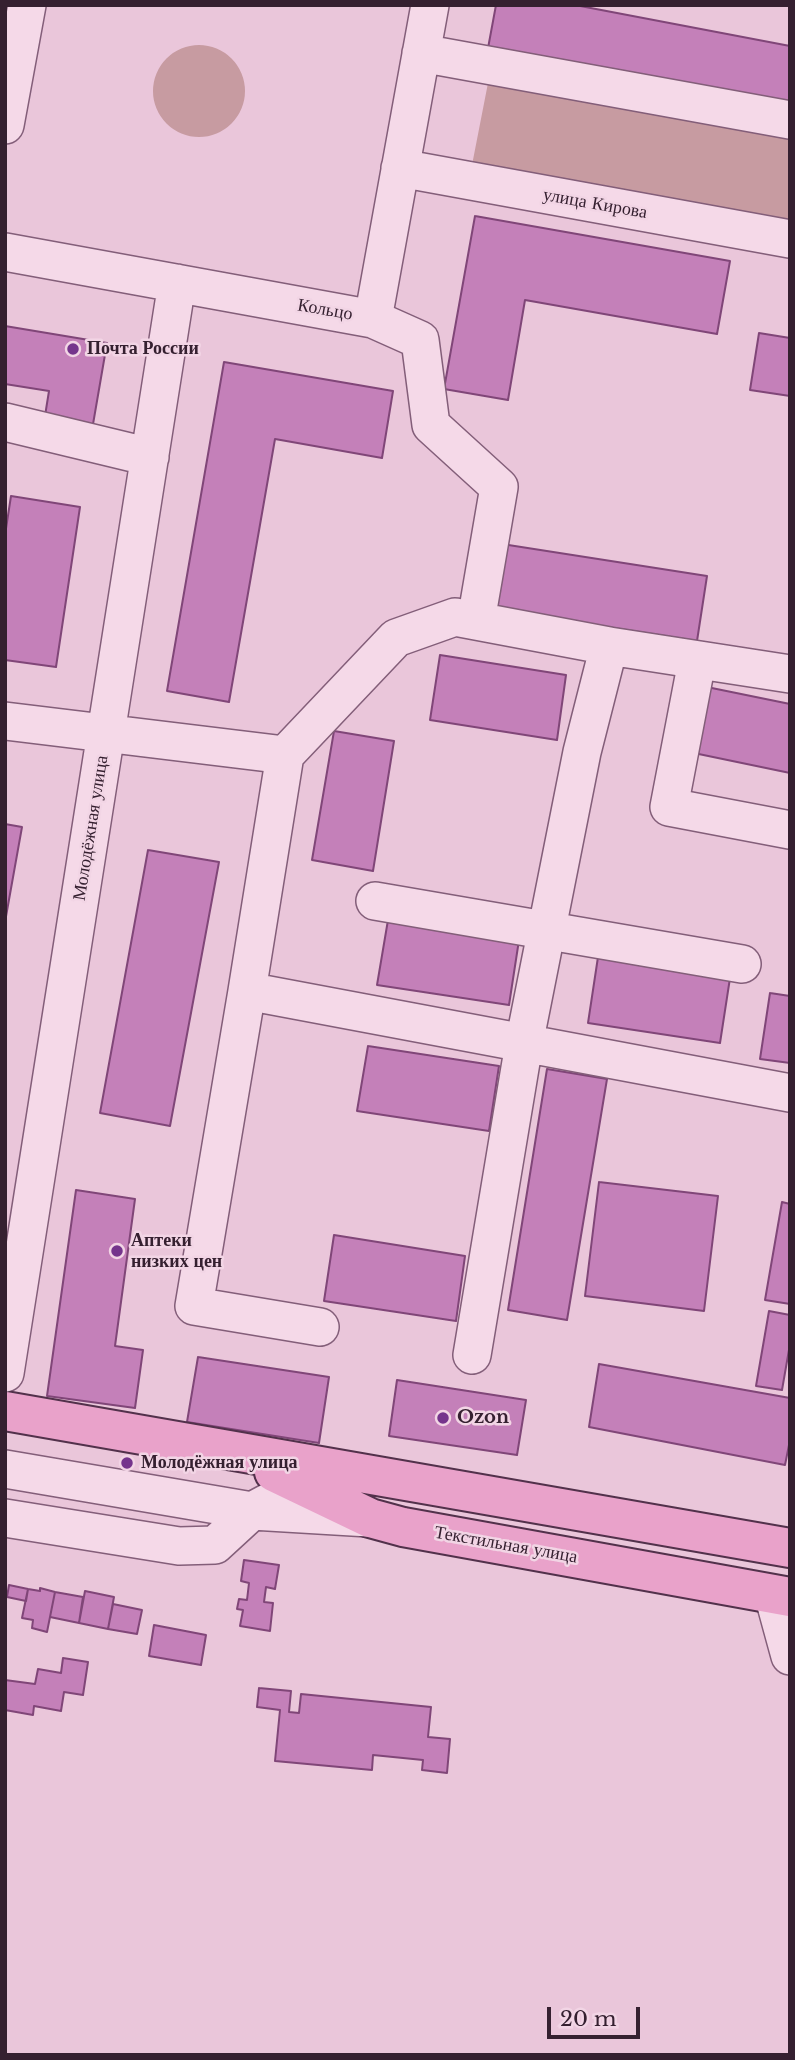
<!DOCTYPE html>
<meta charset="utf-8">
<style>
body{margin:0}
#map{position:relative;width:795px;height:2060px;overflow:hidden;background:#eac6da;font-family:"Libre Baskerville",serif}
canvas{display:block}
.frame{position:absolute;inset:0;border:7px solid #352030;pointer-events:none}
.scale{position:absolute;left:547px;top:2007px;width:93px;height:32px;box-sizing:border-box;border:4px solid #352030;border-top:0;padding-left:9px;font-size:21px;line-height:24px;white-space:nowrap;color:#352030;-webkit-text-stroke:5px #f2d5e5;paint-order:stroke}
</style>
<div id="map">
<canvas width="795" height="2060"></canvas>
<div class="frame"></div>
<div class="scale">20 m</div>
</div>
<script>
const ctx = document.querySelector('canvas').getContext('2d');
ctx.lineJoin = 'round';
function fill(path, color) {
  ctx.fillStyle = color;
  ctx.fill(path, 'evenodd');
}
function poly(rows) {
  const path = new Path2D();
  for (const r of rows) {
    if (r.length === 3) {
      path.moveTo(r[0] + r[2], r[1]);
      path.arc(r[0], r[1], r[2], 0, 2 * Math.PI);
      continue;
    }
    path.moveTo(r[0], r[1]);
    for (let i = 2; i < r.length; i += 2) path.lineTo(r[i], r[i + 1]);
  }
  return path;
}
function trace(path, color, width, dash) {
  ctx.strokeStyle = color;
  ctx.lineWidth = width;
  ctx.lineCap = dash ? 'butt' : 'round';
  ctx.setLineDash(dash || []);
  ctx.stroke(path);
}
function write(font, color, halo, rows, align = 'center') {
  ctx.font = font + ' "Libre Baskerville",serif';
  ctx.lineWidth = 5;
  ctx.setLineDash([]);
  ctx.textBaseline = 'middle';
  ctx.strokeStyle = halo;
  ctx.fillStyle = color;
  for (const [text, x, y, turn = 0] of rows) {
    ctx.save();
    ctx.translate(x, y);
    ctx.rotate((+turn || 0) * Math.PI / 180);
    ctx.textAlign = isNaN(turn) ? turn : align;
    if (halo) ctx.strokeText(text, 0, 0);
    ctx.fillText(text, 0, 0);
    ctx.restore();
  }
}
const green = poly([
 [199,91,46],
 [488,83,790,139,790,222,472,165]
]);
const building = poly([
 [496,5,575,5,790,46,790,116,486,59,496,5],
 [475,216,730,261,717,334,525,300,508,400,444,389,475,216],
 [5,326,107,343,92,430,44,422,49,391,5,384,5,326],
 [759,333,790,338,790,396,750,390,759,333],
 [224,362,393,391,382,458,275,439,229,702,167,691,224,362],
 [11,496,80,507,56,667,5,660,5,535,11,496],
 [502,544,707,576,697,641,492,609,502,544],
 [440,655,566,675,557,740,430,720,440,655],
 [702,686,790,704,790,773,689,752,702,686],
 [334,731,394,741,373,871,312,860,334,731],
 [5,824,22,827,5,922,5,824],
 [148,850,219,862,170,1126,100,1113,148,850],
 [388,920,519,940,509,1005,377,985,388,920],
 [598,957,730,978,720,1043,588,1023,598,957],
 [770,993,790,996,790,1063,760,1059,770,993],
 [368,1046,499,1066,489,1131,357,1111,368,1046],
 [547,1069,607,1079,567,1320,508,1310,547,1069],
 [599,1182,718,1196,704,1311,585,1296,599,1182],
 [76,1190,135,1199,115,1346,143,1350,135,1408,47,1396,76,1190],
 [782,1202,790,1204,790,1304,765,1300,782,1202],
 [334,1235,465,1256,456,1321,324,1301,334,1235],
 [769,1311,790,1315,790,1344,782,1390,756,1386,769,1311],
 [198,1357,329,1377,319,1443,187,1422,198,1357],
 [599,1364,790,1398,790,1440,785,1465,589,1427,599,1364],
 [397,1380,526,1400,517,1455,389,1436,397,1380],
 [244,1560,279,1565,275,1589,266,1587,264,1602,273,1603,270,1631,240,1626,243,1610,237,1609,239,1599,247,1600,249,1583,241,1581,244,1560],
 [9,1585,28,1589,26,1601,7,1597,9,1585],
 [40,1588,55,1592,47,1632,32,1628,33,1620,22,1618,28,1589,40,1591,40,1588],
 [85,1591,114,1597,108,1629,79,1623,85,1591],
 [55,1592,83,1597,79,1623,50,1617,55,1592],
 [113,1604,142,1610,137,1634,108,1629,113,1604],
 [154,1625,206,1635,201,1665,149,1656,154,1625],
 [63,1658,88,1662,83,1695,64,1692,61,1711,34,1706,33,1715,5,1710,5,1680,35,1684,38,1669,61,1673,63,1658],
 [259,1688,291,1691,289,1712,299,1713,301,1694,431,1707,428,1737,450,1739,447,1773,422,1770,423,1760,373,1755,372,1770,275,1761,280,1710,257,1707,259,1688]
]);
const minor = poly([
 [421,53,790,120],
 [5,125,27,5],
 [400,168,790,239],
 [5,252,373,319,430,5],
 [373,319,420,340,431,425,499,487,476,621],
 [5,422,150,457],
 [609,646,790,674],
 [697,661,669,807,790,830],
 [5,721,285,755,247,991,790,1093],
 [285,755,396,638,455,617,609,646,582,752,524,1044,472,1355],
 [375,901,742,964],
 [247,991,194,1306,320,1327],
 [5,1373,177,283],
 [5,1469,252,1511,369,1518],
 [5,1518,179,1546,215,1545,252,1511,301,1485,326,1477],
 [773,1594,790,1656]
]);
const major = poly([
 [5,1411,790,1548],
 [274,1472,370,1518,403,1527,790,1597]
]);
const markers = [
 [73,349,7,"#75348c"],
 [117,1251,7,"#75348c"],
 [443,1418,7,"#75348c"],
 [127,1463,7,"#75348c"]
];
const streetNames = [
 ["улица Кирова",595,204,10],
 ["Кольцо",325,310,10],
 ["Молодёжная улица",91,828,-81],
 ["Текстильная улица",506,1545,10]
];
const poiNames = [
 ["Почта России",87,349],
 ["Аптеки",131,1241],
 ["низких цен",131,1262],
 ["Ozon",457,1418],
 ["Молодёжная улица",141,1463]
];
fill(green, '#c79ba1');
fill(building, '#c480b9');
trace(building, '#804678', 2);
trace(minor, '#835e79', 40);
trace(major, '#52314b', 42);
trace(minor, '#f5d9e8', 37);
trace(major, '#e9a2ca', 38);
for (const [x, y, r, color] of markers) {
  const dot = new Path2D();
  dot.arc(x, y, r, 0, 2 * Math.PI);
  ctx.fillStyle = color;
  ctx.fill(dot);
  trace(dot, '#f2d5e5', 2.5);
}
write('18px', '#352030', '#f2d5e5', streetNames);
write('bold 18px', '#352030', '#f2d5e5', poiNames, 'left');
</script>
